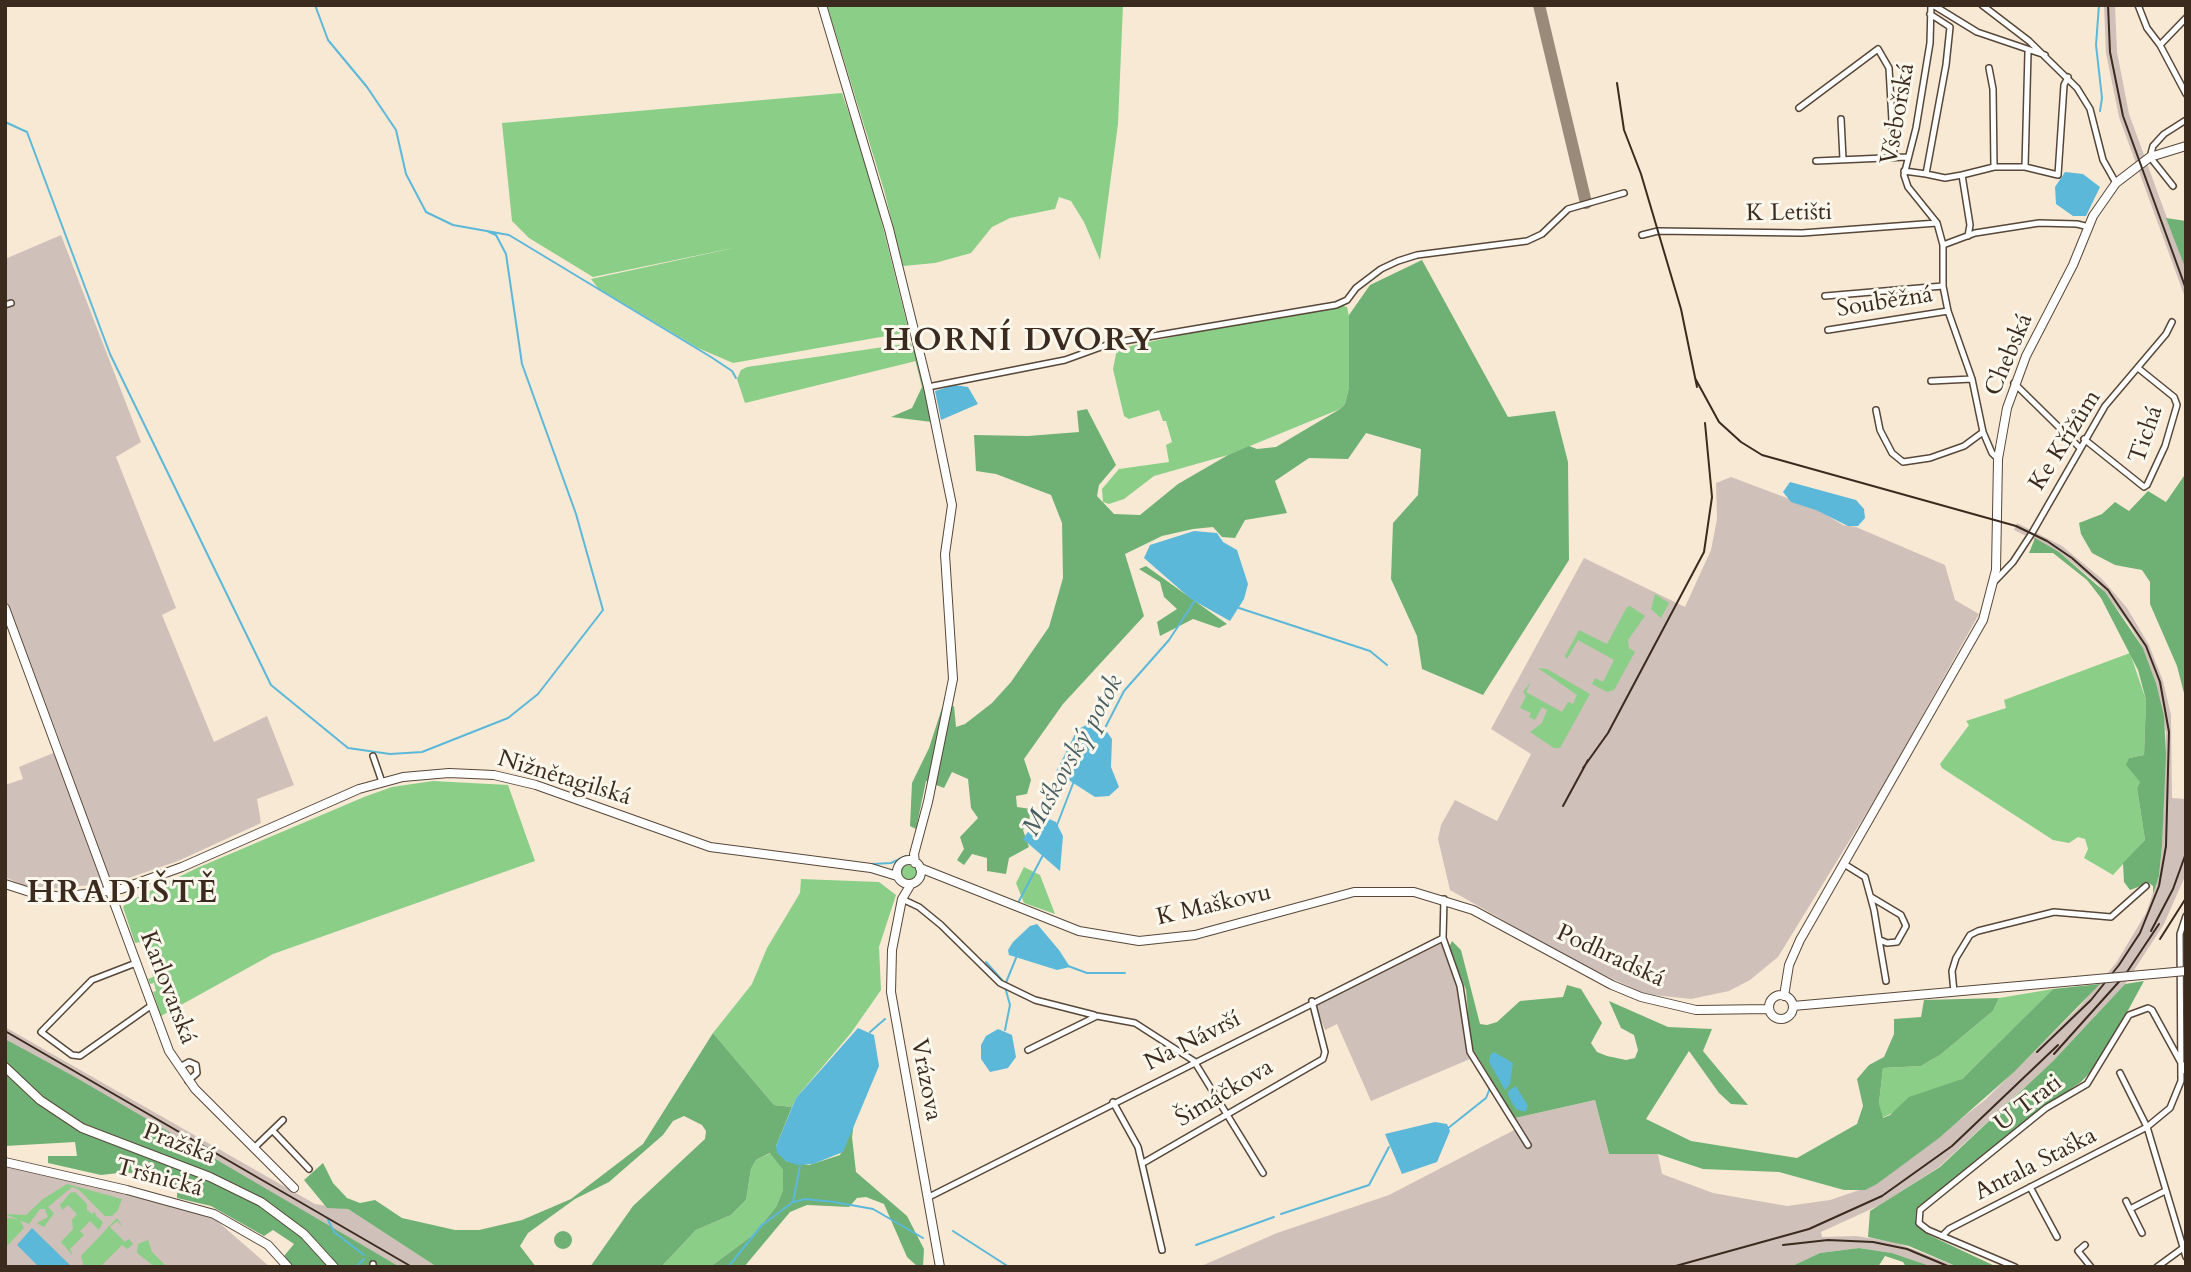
<!DOCTYPE html>
<meta charset="utf-8">
<style>
body{margin:0}
#map{position:relative;width:2191px;height:1272px;overflow:hidden;background:#f8e9d5;font-family:Cardo,serif}
canvas{display:block}
.frame{position:absolute;inset:0;border:7px solid #3b2a1e;pointer-events:none}
</style>
<div id="map">
<canvas width="2191" height="1272"></canvas>
<div class="frame"></div>
</div>
<script>
const ctx = document.querySelector('canvas').getContext('2d');
ctx.lineJoin = 'round';
function fill(path, color) {
  ctx.fillStyle = color;
  ctx.fill(path, 'evenodd');
}
function poly(rows) {
  const path = new Path2D();
  for (const r of rows) {
    if (r.length === 3) {
      path.moveTo(r[0] + r[2], r[1]);
      path.arc(r[0], r[1], r[2], 0, 2 * Math.PI);
      continue;
    }
    path.moveTo(r[0], r[1]);
    for (let i = 2; i < r.length; i += 2) path.lineTo(r[i], r[i + 1]);
  }
  return path;
}
function trace(path, color, width, dash) {
  ctx.strokeStyle = color;
  ctx.lineWidth = width;
  ctx.lineCap = dash ? 'butt' : 'round';
  ctx.setLineDash(dash || []);
  ctx.stroke(path);
}
function write(font, color, halo, rows, align = 'center') {
  ctx.font = font + ' Cardo,serif';
  ctx.lineWidth = 6;
  ctx.setLineDash([]);
  ctx.textBaseline = 'middle';
  ctx.strokeStyle = halo;
  ctx.fillStyle = color;
  for (const [text, x, y, turn = 0] of rows) {
    ctx.save();
    ctx.translate(x, y);
    ctx.rotate((+turn || 0) * Math.PI / 180);
    ctx.textAlign = isNaN(turn) ? turn : align;
    if (halo) ctx.strokeText(text, 0, 0);
    ctx.fillText(text, 0, 0);
    ctx.restore();
  }
}
const industrial = poly([
 [2104,5,2115,5,2117,52,2129,114,2186,270,2186,300,2119,117,2106,53],
 [61,235,141,442,116,457,176,608,162,615,214,742,267,716,294,785,257,799,261,823,178,861,114,883,33,890,5,877,5,785,23,779,19,767,63,749,5,599,5,259],
 [1731,477,1816,509,1843,525,1856,527,1945,565,1955,600,1979,614,1883,786,1778,957,1750,980,1729,991,1691,999,1644,994,1572,959,1450,890,1438,839,1441,825,1455,800,1497,821,1531,754,1491,729,1584,558,1685,607,1711,550,1717,519,1716,483],
 [2017,523,2062,546,2102,579,2127,608,2149,645,2163,681,2171,715,2172,798,2186,799,2186,874,2164,924,2125,984,2053,1061,1939,1167,1880,1205,1821,1232,1822,1237,1856,1236,1895,1242,1958,1267,1933,1267,1892,1253,1859,1248,1820,1253,1790,1267,1199,1267,1277,1233,1389,1195,1518,1128,1515,1118,1595,1100,1609,1154,1658,1154,1662,1174,1713,1193,1787,1206,1830,1200,1877,1184,1985,1100,2079,1007,2116,963,2146,913,2159,876,2162,846,2166,733,2156,683,2143,648,2128,623,2098,584,2059,552,2014,530],
 [1442,943,1458,989,1464,1039,1470,1059,1371,1101,1337,1024,1325,1030,1315,1005],
 [5,1027,315,1204,348,1209,437,1267,400,1267,5,1039],
 [5,1167,170,1205,216,1220,270,1267,5,1267]
]);
const green = poly([
 [827,5,1123,5,1118,124,1100,260,1084,222,1071,201,1059,197,1055,209,1010,218,992,227,971,253,935,263,903,266,884,190],
 [842,93,870,175,909,332,733,363,698,348,598,288,591,279,743,246,593,277,529,238,512,221,502,123],
 [1340,305,1347,307,1350,321,1349,387,1345,404,1340,409,1228,455,1154,476,1124,499,1109,504,1103,502,1102,489,1119,469,1169,462,1166,445,1172,442,1166,421,1163,421,1159,410,1129,419,1124,416,1113,369,1117,349,1222,326],
 [911,343,916,361,745,403,737,379,741,370,747,367],
 [1655,594,1669,603,1661,618,1651,609],
 [1630,606,1645,616,1628,640,1629,648,1635,652,1614,690,1607,692,1592,684,1595,678,1603,682,1614,660,1578,640,1567,659,1565,656,1579,630,1607,644,1627,607],
 [2130,653,2146,700,2144,755,2129,758,2140,782,2137,788,2145,840,2113,875,2084,858,2088,849,2085,839,2078,837,2069,843,2053,840,1942,768,1940,764,1969,725,1966,721,2006,708,2004,700],
 [1538,668,1547,669,1590,694,1560,748,1554,748,1530,732,1542,723,1547,710,1542,707,1535,720,1529,717,1531,713,1520,708,1526,696,1523,692,1531,682,1526,692,1562,712,1568,702,1573,704,1577,695],
 [433,781,508,785,535,861,273,954,161,1016,153,992,156,991,154,983,150,984,148,979,153,977,151,969,157,967,156,957,151,946,143,949,141,942,135,943,123,907,126,903,197,868,364,797,392,787],
 [909,873,8],
 [1024,867,1040,875,1055,914,1024,903,1016,883],
 [801,879,879,882,896,895,879,947,881,990,851,1033,796,1098,792,1107,774,1105,713,1033,752,984,767,948,800,893],
 [2053,989,1962,1079,1882,1118,1879,1103,1883,1068,1921,1066,1940,1055,1993,1011,1999,998],
 [771,1153,783,1170,783,1190,776,1207,753,1235,710,1267,657,1267,663,1265,696,1230,731,1215,746,1200,751,1169,756,1160],
 [67,1184,122,1199,118,1210,112,1216,105,1216,78,1189,72,1187,48,1207,54,1213,44,1227,37,1223,48,1217,45,1209,40,1209,29,1224,5,1214,26,1215,43,1199],
 [75,1192,87,1204,87,1210,92,1214,95,1212,96,1216,103,1222,99,1230,90,1221,80,1231,84,1235,70,1249,73,1256,61,1242,73,1229,72,1220,77,1214,68,1205,62,1210,60,1205,70,1193],
 [5,1217,20,1220,24,1228,5,1248],
 [117,1218,123,1227,117,1221,110,1227,125,1242,129,1239,133,1244,127,1249,122,1245,100,1267,84,1267,81,1256],
 [148,1240,152,1252,167,1267,155,1267,137,1253,138,1244]
]);
const forest = poly([
 [2166,218,2186,221,2186,270],
 [1422,260,1508,417,1555,411,1568,462,1569,560,1483,695,1422,669,1417,636,1391,579,1393,523,1418,495,1421,449,1366,433,1348,459,1309,458,1275,481,1287,513,1245,520,1235,538,1222,537,1213,527,1193,529,1162,536,1125,554,1144,616,1063,704,1024,759,1031,780,1027,794,1016,796,1017,807,1031,809,1029,821,1023,830,1029,847,1009,858,1006,874,987,871,987,858,972,854,964,865,957,860,964,849,960,837,978,818,971,808,968,779,952,772,944,788,926,781,916,829,910,826,912,783,929,748,942,708,954,706,956,727,965,724,992,703,1011,682,1049,627,1063,578,1062,523,1051,495,996,474,976,471,974,435,1028,436,1079,432,1077,411,1087,409,1116,465,1099,485,1097,496,1114,514,1140,515,1178,484,1228,455,1249,446,1257,449,1276,447,1340,409,1345,404,1349,387,1349,315,1370,285],
 [915,346,932,422,891,417,912,408,922,387,912,347],
 [2186,473,2186,701,2177,666,2150,604,2150,582,2142,570,2115,565,2092,553,2081,534,2079,523,2102,514,2115,502,2129,511,2148,491,2166,502],
 [2035,538,2059,552,2105,592,2143,648,2156,683,2164,716,2166,755,2162,846,2159,876,2153,894,2153,886,2149,883,2130,890,2124,882,2123,863,2145,840,2137,788,2140,782,2126,765,2129,758,2144,755,2146,700,2138,670,2101,598,2087,580,2053,553,2029,553],
 [1146,566,1227,624,1219,628,1193,619,1160,636,1157,622,1177,609,1164,597,1160,582,1139,569],
 [1452,941,1461,950,1480,1024,1487,1025,1497,1022,1520,1001,1563,997,1567,985,1581,989,1602,1023,1591,1043,1597,1052,1607,1056,1626,1060,1635,1058,1638,1050,1634,1035,1621,1028,1609,1001,1668,1027,1712,1029,1703,1051,1748,1105,1731,1104,1719,1093,1689,1051,1646,1119,1691,1141,1797,1158,1857,1124,1863,1106,1857,1079,1869,1065,1884,1057,1894,1034,1894,1019,1921,1017,1924,1000,1999,998,1993,1011,1940,1055,1921,1066,1883,1068,1879,1103,1883,1118,1890,1115,1909,1097,1962,1079,2053,989,2100,984,2014,1072,1939,1138,1877,1184,1865,1190,1844,1190,1779,1172,1703,1169,1658,1154,1609,1154,1595,1100,1515,1118,1471,1046,1466,990,1449,947],
 [2144,981,2100,1062,2081,1082,2049,1104,1916,1209,1915,1223,1929,1235,1997,1267,1958,1267,1909,1246,1868,1237,1870,1211,1940,1167,2053,1061,2125,984],
 [713,1033,774,1105,792,1107,776,1146,786,1161,809,1165,840,1155,854,1122,852,1137,856,1172,907,1216,924,1249,923,1267,918,1267,907,1257,884,1204,866,1197,857,1198,849,1207,807,1205,790,1212,744,1267,710,1267,753,1235,776,1207,783,1190,783,1170,770,1153,756,1160,751,1169,746,1200,731,1215,696,1230,663,1265,590,1267,633,1206,705,1139,706,1131,702,1125,684,1116,673,1121,663,1135,609,1182,575,1199,528,1233,520,1246,536,1267,437,1267,348,1209,327,1208,304,1180,323,1163,333,1183,347,1198,360,1203,375,1200,402,1218,455,1230,479,1230,522,1220,571,1199,643,1144],
 [5,1039,75,1077,400,1267,339,1267,317,1241,263,1199,84,1125,42,1097,5,1061],
 [5,1071,38,1103,81,1131,208,1181,260,1205,302,1236,330,1267,293,1267,284,1256,294,1244,273,1230,264,1236,211,1206,177,1198,177,1186,127,1172,101,1175,48,1163,48,1156,77,1156,75,1142,5,1146],
 [563,1240,9],
 [1859,1248,1892,1253,1933,1267,1906,1267,1903,1262,1885,1256,1878,1267,1790,1267,1820,1253]
]);
const water = poly([
 [2065,172,2083,174,2100,187,2086,216,2073,216,2056,204,2055,187],
 [954,385,968,387,978,404,941,420,935,391],
 [1790,482,1856,500,1864,509,1865,518,1858,526,1848,526,1816,510,1791,502,1783,492],
 [1194,531,1217,533,1223,542,1237,550,1248,584,1244,599,1230,621,1191,599,1144,558,1150,545],
 [1088,724,1105,729,1112,739,1111,767,1119,787,1109,796,1095,797,1056,772,1077,730],
 [1047,818,1056,822,1063,836,1060,871,1023,839,1032,826],
 [1037,924,1059,950,1070,967,1057,970,1009,955,1008,950,1013,942,1030,926],
 [858,1028,874,1035,879,1066,843,1152,813,1164,797,1165,786,1161,777,1153,776,1146,796,1098],
 [998,1029,1012,1035,1016,1057,1008,1068,990,1072,981,1059,981,1045,986,1036],
 [1494,1052,1513,1063,1510,1084,1505,1090,1489,1062,1490,1055],
 [1516,1086,1528,1106,1525,1112,1516,1109,1508,1095,1508,1091],
 [1435,1122,1447,1124,1450,1131,1437,1162,1402,1174,1385,1134],
 [32,1228,72,1267,39,1267,17,1245]
]);
const stream = poly([
 [315,5,328,40,367,87,396,130,406,174,426,212,453,225,509,235,711,357,732,371,736,378],
 [2099,5,2096,45,2102,98,2100,111],
 [5,122,27,132,110,354,271,685,348,748,390,754,422,752,508,718,538,694,603,610,576,514,522,364,506,254,496,235,487,231],
 [1239,608,1370,651,1387,665],
 [1105,728,1124,691,1169,640,1194,602],
 [1057,825,1074,781],
 [872,864,891,863,906,856],
 [1019,901,1043,855],
 [986,962,1002,980],
 [1068,966,1087,973,1125,973],
 [1005,985,1016,958],
 [1005,987,1010,1005,1005,1030],
 [870,1032,885,1019],
 [1447,1129,1486,1098,1490,1088],
 [794,1202,805,1199,834,1202,873,1209,923,1238],
 [1281,1214,1369,1185,1389,1147],
 [328,1220,334,1232,364,1255],
 [953,1231,1009,1267],
 [1196,1245,1274,1217],
 [356,1267,364,1259],
 [728,1267,762,1225,793,1202,800,1166]
]);
const taxiway = poly([
 [1539,5,1586,203]
]);
const street = poly([
 [1931,5,1930,43,1916,128,1904,175,1908,187,1937,223,1943,245,1943,286,1948,311,1972,379,1983,432,1992,453,1998,459],
 [1933,5,1977,32,2045,55],
 [1982,5,2029,41,2077,88,2090,109,2103,160,2116,183],
 [2138,5,2147,28,2160,45,2186,94],
 [2160,45,2186,18],
 [1799,108,1878,49,1889,68,1894,156],
 [1841,119,1843,159],
 [1816,161,1907,157],
 [1994,167,2025,167,2058,175,2064,85,2068,77],
 [2025,167,2028,52],
 [1904,171,1926,174,1946,65,1950,27,1930,14],
 [1926,174,1945,178,1962,175],
 [2173,186,2150,157,2153,146,2164,134,2186,120],
 [1642,235,1658,231,1802,233,1937,223],
 [1968,236,1970,225,1962,175,1994,167,1993,89,1989,68],
 [1943,245,1975,233,2039,223,2077,224,2089,227],
 [1825,296,1943,286],
 [5,305,11,303],
 [1828,330,1948,311],
 [1931,381,1972,379],
 [2014,383,2079,447],
 [928,387,1065,360,1112,343,1336,305,1347,300,1356,288,1381,269,1398,261,1417,255,1527,241,1542,234,1568,209,1624,193],
 [1876,410,1880,430,1892,453,1903,462,1930,458,1964,446,1983,432],
 [2084,439,2144,487,2147,485,2165,446,2177,405,2174,397,2138,368],
 [1994,582,2013,562,2032,533,2105,406,2166,334,2172,322],
 [373,756,382,782],
 [1844,864,1865,877,1874,910,1886,981],
 [1871,897,1901,915,1906,926,1897,942,1887,943,1880,940],
 [902,899,919,907,941,925,1000,983,1035,1000,1094,1015],
 [1444,899,1443,938,1460,986,1470,1052,1528,1145],
 [136,963,92,980,41,1032,72,1055,80,1056,152,1005],
 [1954,992,1952,971,1956,958,1970,935,1978,931,2054,912,2111,917,2146,886],
 [1028,1050,1097,1016,1135,1023,1194,1061,1263,1173],
 [180,1067,189,1062,196,1065,197,1073,188,1081],
 [2120,1073,2147,1127,2186,1257],
 [1113,1102,1138,1147,1162,1250],
 [273,1131,309,1169],
 [254,1148,283,1120],
 [1143,1163,1323,1059,1325,1052,1312,1001],
 [2030,1187,2057,1237],
 [927,1198,1443,938],
 [2126,1201,2142,1233],
 [2130,1209,2165,1191],
 [1942,1236,1949,1229,2147,1127,2170,1108,2181,1081,2180,934,2186,916],
 [2085,1245,2078,1251,2091,1267],
 [373,1264,373,1267],
 [2015,1267,1928,1230,1919,1223,1920,1210,2046,1108,2087,1084,2129,1015,2148,1008,2152,1010,2186,1072],
 [2157,1267,2183,1248]
]);
const secondary = poly([
 [822,5,889,229,928,387,952,505,945,554,953,679,928,802,914,854,915,863],
 [5,608,169,1051,195,1089,294,1188],
 [909,872,12],
 [920,868,1079,931,1139,941,1195,935,1354,892,1414,892,1473,910,1612,985,1641,997,1696,1010,1769,1009],
 [5,884,33,893,63,897,121,889,182,867,359,789,403,777,449,773,494,775,536,785,710,847,871,868,897,876],
 [911,884,902,899,892,950,891,992,940,1267],
 [1781,1007,12],
 [1784,996,1789,965,1800,940,1983,620,1996,570,1998,459,2007,408,2026,356,2073,265,2093,216,2116,183,2150,157,2186,146],
 [1793,1006,2075,981],
 [5,1067,40,1100,82,1128,210,1177,261,1202,304,1234,334,1267],
 [5,1162,127,1190,214,1214,268,1245,288,1267]
]);
const rail = poly([
 [2108,5,2110,52,2123,116,2186,289],
 [1617,83,1624,130,1641,174,1681,309,1697,387],
 [1695,378,1719,422,1741,442,1762,455,2016,526,2047,541,2072,558,2108,590,2146,646,2160,682,2169,732,2166,846,2159,886,2140,933,2119,965,2091,1000,2037,1052],
 [1583,768,1608,733,1704,552,1712,497,1705,423],
 [1563,806,1588,760],
 [2151,931,2173,889,2186,853],
 [2160,939,2186,898],
 [5,1031,412,1267],
 [2054,1054,2125,975,2159,924],
 [1783,1245,1828,1240,1873,1242,1907,1249,1950,1267],
 [1672,1267,1809,1229,1882,1196,1952,1146,2058,1045]
]);
const secondaryBridge = poly([
 [2075,981,2186,971]
]);
const streetNames = [
 ["Všebořská",1899,114,-80],
 ["K Letišti",1789,214,-1],
 ["Souběžná",1885,303,-9],
 ["Chebská",2010,355,-67],
 ["Tichá",2147,435,-71],
 ["Ke Křížům",2066,441,-58],
 ["Nižnětagilská",564,779,17],
 ["K Maškovu",1214,906,-13],
 ["Podhradská",1610,957,25],
 ["Karlovarská",167,988,69],
 ["Na Návrší",1193,1042,-27],
 ["Vrázova",925,1080,79],
 ["Šimáčkova",1225,1094,-31],
 ["U Trati",2029,1104,-37],
 ["Pražská",179,1145,21],
 ["Antala Staška",2036,1165,-27],
 ["Tršnická",159,1179,15]
];
const waterNames = [
 ["Maškovský potok",1074,756,-61]
];
const districtNames = [
 ["HORNÍ DVORY",1020,343],
 ["HRADIŠTĚ",123,895]
];
fill(industrial, '#cfc0ba');
fill(green, '#8ace88');
fill(forest, '#6fb174');
fill(water, '#5bb8d9');
trace(stream, '#5bb8d9', 2);
trace(taxiway, '#9a8a7a', 12);
trace(street, '#574739', 8);
trace(secondary, '#574739', 10);
trace(street, '#fff', 5);
trace(secondary, '#fff', 8);
trace(rail, '#3b2a1e', 2);
trace(secondaryBridge, '#574739', 10, []);
trace(secondaryBridge, '#fff', 8);
write('24px', '#3b2a1e', '#fbf7ec', streetNames);
write('italic 26px', '#465c5f', '#fbf7ec', waterNames);
ctx.letterSpacing = '2px';
write('bold 32px', '#3b2a1e', '#fbf7ec', districtNames);
ctx.letterSpacing = '0px';
</script>
